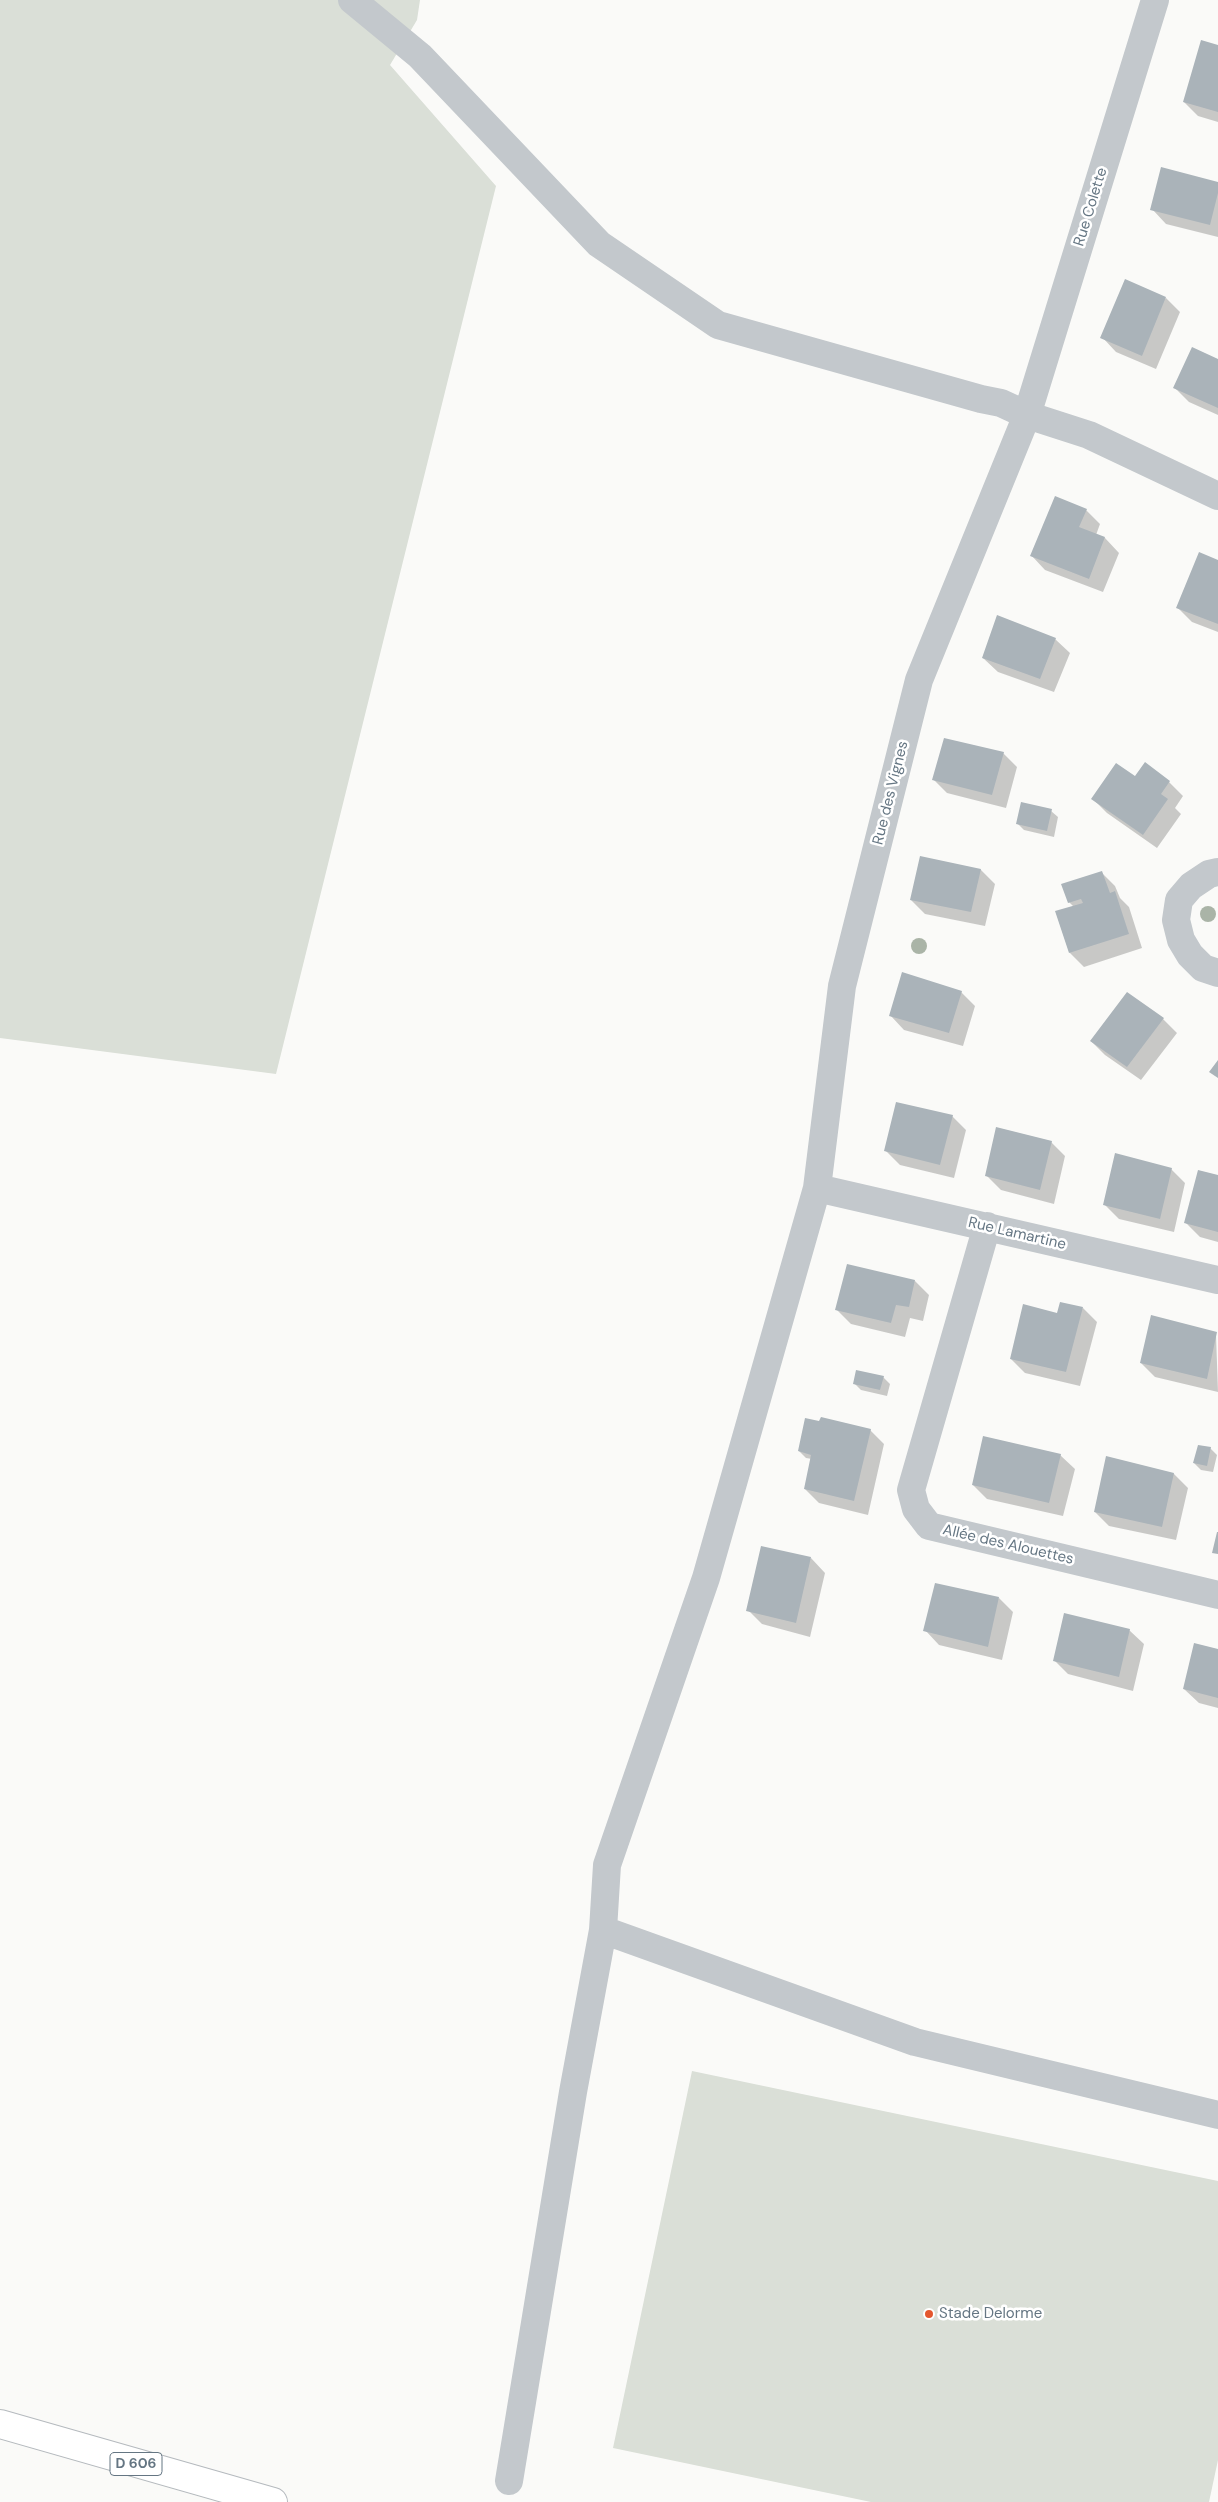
<!DOCTYPE html>
<meta charset="utf-8">
<style>
body{margin:0}
canvas{display:block;background:#fafaf8}
</style>
<canvas width="1218" height="2502"></canvas>
<script>
const ctx = document.querySelector('canvas').getContext('2d');
ctx.lineJoin = 'round';
function fill(path, color) {
  ctx.fillStyle = color;
  ctx.fill(path, 'evenodd');
}
function poly(rows) {
  const path = new Path2D();
  for (const r of rows) {
    path.moveTo(r[0], r[1]);
    for (let i = 2; i < r.length; i += 2) path.lineTo(r[i], r[i + 1]);
  }
  return path;
}
function trace(path, color, width, dash) {
  ctx.strokeStyle = color;
  ctx.lineWidth = width;
  ctx.lineCap = dash ? 'butt' : 'round';
  ctx.setLineDash(dash || []);
  ctx.stroke(path);
}
function write(font, color, halo, rows, align = 'center') {
  ctx.font = font + ' "DM Sans",sans-serif';
  ctx.lineWidth = 5;
  ctx.setLineDash([]);
  ctx.textBaseline = 'middle';
  ctx.strokeStyle = halo;
  ctx.fillStyle = color;
  for (const [text, x, y, turn = 0] of rows) {
    ctx.save();
    ctx.translate(x, y);
    ctx.rotate((+turn || 0) * Math.PI / 180);
    ctx.textAlign = isNaN(turn) ? turn : align;
    if (halo) ctx.strokeText(text, 0, 0);
    ctx.fillText(text, 0, 0);
    ctx.restore();
  }
}
const green = poly([
 [0,0,420,0,417,20,390,65,496,186,276,1074,0,1038],
 [692,2071,1218,2181,1218,2460,1209,2502,871,2502,613,2448]
]);
const shadow = poly([
 [1218,46,1218,122,1198,116,1184,102],
 [1218,184,1218,237,1166,224,1152,209],
 [1166,298,1180,312,1156,369,1116,352,1102,337],
 [1218,360,1218,415,1189,402,1175,388],
 [1086,510,1100,524,1096,535,1105,538,1119,553,1103,592,1045,570,1031,555],
 [1218,561,1218,632,1192,622,1178,608],
 [1055,639,1070,653,1054,692,998,672,983,658],
 [1003,753,1017,767,1006,808,947,793,933,779],
 [1135,777,1169,782,1183,796,1175,808,1181,814,1157,848,1107,813,1093,799],
 [1051,811,1058,817,1054,837,1024,830,1017,823],
 [921,857,981,870,995,884,985,926,925,914,911,900],
 [1101,872,1115,886,1120,898,1129,907,1142,948,1084,967,1070,953,1074,907,1069,902],
 [961,992,975,1006,963,1046,904,1030,890,1015],
 [1163,1019,1177,1033,1141,1080,1105,1055,1091,1041],
 [952,1116,966,1130,954,1178,900,1165,886,1151],
 [1051,1142,1065,1156,1054,1204,1001,1190,987,1176],
 [1171,1169,1185,1183,1174,1232,1119,1219,1105,1205],
 [1218,1176,1218,1242,1200,1237,1186,1223],
 [915,1281,929,1295,923,1321,910,1318,905,1337,851,1324,837,1310],
 [1083,1308,1097,1322,1080,1386,1025,1373,1011,1359],
 [1216,1334,1218,1392,1155,1377,1141,1363],
 [883,1377,890,1384,887,1396,861,1390,854,1383],
 [819,1422,870,1430,884,1444,868,1515,819,1503,805,1489,812,1459,806,1458,799,1451],
 [1210,1448,1217,1455,1213,1472,1201,1470,1194,1463],
 [1060,1455,1075,1469,1063,1516,987,1499,973,1485],
 [1107,1458,1174,1474,1188,1488,1176,1540,1109,1526,1095,1512],
 [811,1558,825,1573,810,1637,762,1624,748,1610],
 [999,1598,1013,1612,1002,1660,939,1645,925,1630],
 [1129,1630,1144,1644,1133,1691,1068,1674,1054,1660],
 [1218,1650,1218,1708,1199,1703,1184,1689]
]);
const building = poly([
 [1201,40,1218,45,1218,112,1183,102],
 [1161,167,1218,182,1218,193,1210,225,1150,210],
 [1125,279,1166,297,1142,356,1100,338],
 [1192,347,1218,359,1218,408,1173,388],
 [1055,496,1087,509,1079,527,1105,537,1089,579,1030,556],
 [1199,552,1218,560,1218,624,1176,608],
 [997,615,1056,638,1040,679,982,658],
 [944,738,1004,752,992,795,932,780],
 [1145,762,1170,781,1161,794,1168,799,1143,835,1091,799,1116,763,1135,776],
 [1021,802,1052,809,1047,831,1016,824],
 [920,856,981,869,971,912,910,900],
 [1102,871,1110,893,1115,891,1129,934,1069,953,1055,911,1083,903,1081,899,1068,903,1061,884],
 [902,972,962,991,949,1033,889,1016],
 [1127,992,1164,1018,1127,1067,1090,1041],
 [1218,1060,1218,1078,1209,1072],
 [896,1102,953,1115,940,1165,884,1151],
 [996,1127,1052,1141,1040,1190,985,1176],
 [1115,1153,1172,1168,1160,1219,1103,1205],
 [1198,1170,1218,1175,1218,1232,1184,1223],
 [847,1264,915,1280,909,1307,896,1305,891,1323,835,1310],
 [1060,1302,1083,1307,1066,1372,1010,1359,1023,1304,1057,1313],
 [1151,1315,1217,1332,1207,1379,1140,1363],
 [856,1370,884,1376,880,1390,853,1384],
 [821,1417,871,1429,854,1501,804,1489,811,1455,798,1451,805,1418,819,1421],
 [983,1436,1061,1454,1049,1503,972,1485],
 [1198,1445,1211,1447,1207,1466,1193,1463],
 [1106,1456,1174,1473,1162,1527,1094,1512],
 [1217,1532,1218,1532,1218,1554,1212,1553],
 [761,1546,811,1557,796,1623,746,1611],
 [935,1583,999,1597,988,1647,923,1631],
 [1064,1613,1130,1629,1119,1677,1053,1661],
 [1194,1643,1218,1649,1218,1698,1183,1689]
]);
const minor = poly([
 [352,0,420,56,599,244,718,325,981,399,1001,403,1027,415,1089,435,1218,496],
 [1218,872,1209,874,1191,886,1179,900,1176,920,1181,940,1190,955,1203,968,1218,973],
 [817,1188,1218,1280],
 [987,1226,911,1490,916,1509,929,1526,1218,1595],
 [603,1930,915,2042,1218,2115],
 [509,2481,573,2092,603,1930,607,1865,706,1578,817,1188,842,986,919,680,1027,415,1155,0]
]);
const major = poly([
 [0,2424,273,2502]
]);
const trees = [
 [1208,914],
 [919,946]
];
const markers = [
 [929,2314,5,"#e4572e"]
];
const shields = [
 [136,2464,52]
];
const shieldNames = [
 ["D 606",136,2464]
];
const streetNames = [
 ["Rue Colette",1091,207,-73],
 ["Rue des Vignes",891,793,-76],
 ["Rue Lamartine",1017,1234,13],
 ["Allée des Alouettes",1008,1545,13]
];
const poiNames = [
 ["Stade Delorme",939,2314]
];
fill(green, '#dadfd7');
fill(shadow, '#0003');
fill(building, '#aab3b9');
trace(major, '#b5babe', 30);
trace(minor, '#c3c8cc', 28);
trace(major, '#fff', 28);
ctx.fillStyle = '#aab4a7';
for (const [x, y] of trees) {
  ctx.beginPath();
  ctx.arc(x, y, 8, 0, 2 * Math.PI);
  ctx.fill();
}
for (const [x, y, r, color] of markers) {
  const dot = new Path2D();
  dot.arc(x, y, r, 0, 2 * Math.PI);
  ctx.fillStyle = color;
  ctx.fill(dot);
  trace(dot, '#fff', 2);
}
for (const [x, y, w] of shields) {
  const box = new Path2D();
  box.roundRect(x - w / 2, y - 11.5, w, 23, 4);
  ctx.fillStyle = '#fff';
  ctx.fill(box);
  trace(box, '#657683', 1);
}
write('bold 14px', '#657683', null, shieldNames);
write('15px', '#657683', '#fff', streetNames);
write('15px', '#657683', '#fff', poiNames, 'left');
</script>
